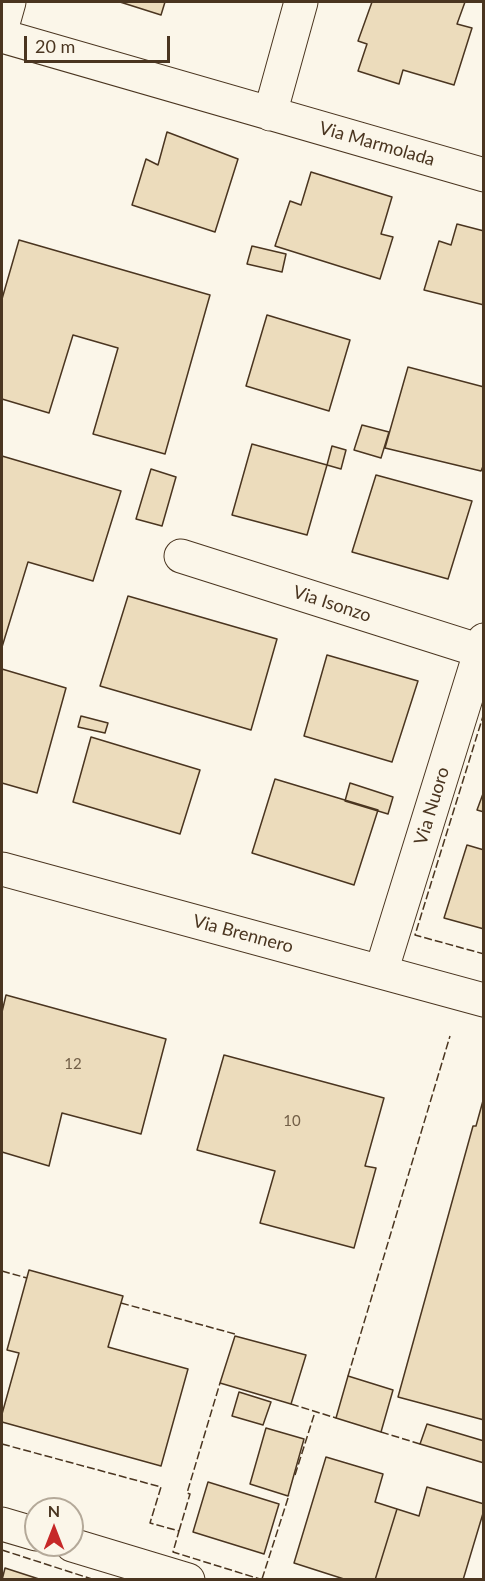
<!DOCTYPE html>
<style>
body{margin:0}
#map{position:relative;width:485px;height:1581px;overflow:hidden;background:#fbf6e9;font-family:Lato,sans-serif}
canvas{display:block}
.frame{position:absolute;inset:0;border:3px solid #4a3520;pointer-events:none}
.north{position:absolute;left:24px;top:1497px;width:60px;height:60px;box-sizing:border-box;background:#fbf6e9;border:2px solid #b4a999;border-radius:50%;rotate:0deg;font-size:16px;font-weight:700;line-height:24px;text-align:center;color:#4a3520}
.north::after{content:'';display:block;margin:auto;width:21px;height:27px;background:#c62828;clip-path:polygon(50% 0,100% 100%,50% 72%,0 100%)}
.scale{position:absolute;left:24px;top:36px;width:146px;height:27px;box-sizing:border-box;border:3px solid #4a3520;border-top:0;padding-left:8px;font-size:18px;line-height:21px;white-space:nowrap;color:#4a3520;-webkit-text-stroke:4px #fbf6e9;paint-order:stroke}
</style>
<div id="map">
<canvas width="485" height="1581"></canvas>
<div class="frame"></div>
<div class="north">N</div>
<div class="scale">20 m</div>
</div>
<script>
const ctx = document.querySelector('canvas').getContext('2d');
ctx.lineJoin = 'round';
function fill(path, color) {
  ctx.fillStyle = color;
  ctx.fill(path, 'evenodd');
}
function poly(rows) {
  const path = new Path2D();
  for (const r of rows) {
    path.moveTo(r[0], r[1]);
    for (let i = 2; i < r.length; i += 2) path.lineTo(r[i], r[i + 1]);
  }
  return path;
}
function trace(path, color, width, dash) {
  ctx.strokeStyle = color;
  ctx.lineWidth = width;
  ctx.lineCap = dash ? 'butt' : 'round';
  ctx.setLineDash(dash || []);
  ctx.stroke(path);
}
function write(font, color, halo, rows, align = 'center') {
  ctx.font = font + ' Lato,sans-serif';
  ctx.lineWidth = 4.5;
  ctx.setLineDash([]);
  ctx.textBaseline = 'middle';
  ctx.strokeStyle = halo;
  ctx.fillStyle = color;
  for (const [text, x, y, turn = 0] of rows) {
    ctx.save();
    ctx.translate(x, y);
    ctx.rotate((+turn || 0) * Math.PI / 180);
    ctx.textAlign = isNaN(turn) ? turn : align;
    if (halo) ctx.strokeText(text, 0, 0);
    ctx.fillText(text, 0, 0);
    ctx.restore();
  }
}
const building = poly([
 [120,2,165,2,161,15,120,2],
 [372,2,465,2,457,24,472,28,454,85,403,70,399,84,358,71,367,44,358,41,372,2],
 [167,132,238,159,215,232,132,205,146,159,158,165,167,132],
 [311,172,392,197,381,234,393,237,380,279,275,246,290,201,301,205,311,172],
 [457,224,484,231,484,305,424,290,439,241,451,245,457,224],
 [19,240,210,295,165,454,93,434,118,348,73,335,49,413,2,399,2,299,19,240],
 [252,246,286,254,282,272,247,264,252,246],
 [267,315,350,340,329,411,246,386,267,315],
 [408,367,484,387,484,464,481,471,385,448,408,367],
 [362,425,389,432,381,458,354,450,362,425],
 [252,444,327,465,307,535,232,515,252,444],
 [332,446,346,450,341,469,327,465,332,446],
 [2,456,121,491,93,581,28,562,2,647,2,456],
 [151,469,176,477,162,526,136,519,151,469],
 [376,475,472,501,448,579,352,552,376,475],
 [128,596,277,639,251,730,100,686,128,596],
 [327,655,418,681,392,762,304,736,327,655],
 [2,669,66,688,37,793,2,783,2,669],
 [81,716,108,723,105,733,78,727,81,716],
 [91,737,200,770,180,834,73,802,91,737],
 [275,779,378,810,354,885,252,853,275,779],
 [350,783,393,797,388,814,345,801,350,783],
 [484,791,484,812,477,810,484,791],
 [467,845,484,850,484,929,444,918,467,845],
 [6,995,166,1039,141,1134,62,1113,49,1166,2,1152,2,1012,6,995],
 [224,1055,384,1098,365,1166,376,1168,354,1248,260,1223,275,1171,197,1150,224,1055],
 [484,1097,484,1420,398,1397,473,1126,476,1126,484,1097],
 [29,1270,123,1296,108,1347,188,1369,161,1466,2,1422,2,1414,19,1353,7,1350,29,1270],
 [235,1336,306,1355,291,1404,220,1383,235,1336],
 [348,1376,393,1390,381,1432,336,1418,348,1376],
 [239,1392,271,1402,263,1425,232,1416,239,1392],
 [427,1424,484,1441,484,1463,420,1444,427,1424],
 [266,1428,304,1439,288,1496,250,1484,266,1428],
 [326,1457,383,1474,375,1502,397,1509,375,1580,347,1580,294,1563,326,1457],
 [208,1482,279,1504,264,1554,193,1532,208,1482],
 [427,1487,484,1504,484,1510,463,1580,375,1580,397,1509,419,1516,427,1487],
 [5,1568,42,1580,2,1580,5,1568]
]);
const minor = poly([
 [2,27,9,2],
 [2,36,484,175],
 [270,114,301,2],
 [181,556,484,652],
 [2,869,484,1000],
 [381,972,484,640],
 [2,1524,36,1534],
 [72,1545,188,1580]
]);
const fence = poly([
 [484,713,415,935,484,954],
 [2,1271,27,1278],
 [121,1303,235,1334,235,1336],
 [348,1376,450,1036],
 [291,1404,336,1418],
 [381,1432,420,1444],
 [2,1444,161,1487,150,1523,179,1531,173,1552,263,1580],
 [295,1475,315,1412],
 [179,1531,190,1494,187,1493,220,1383],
 [2,1550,95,1580],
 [262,1579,289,1495]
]);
const numberNames = [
 ["12",73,1064],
 ["10",292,1121]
];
const streetNames = [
 ["Via Marmolada",377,144,16],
 ["Via Isonzo",332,604,18],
 ["Via Nuoro",432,806,-73],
 ["Via Brennero",243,934,15]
];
fill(building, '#ecdcbc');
trace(building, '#4a3520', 1.5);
trace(minor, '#4a3520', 35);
trace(minor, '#fbf6e9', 33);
trace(fence, '#4a3520', 1.5, [8, 3]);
write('15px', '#725f47', null, numberNames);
write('18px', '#4a3520', '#fbf6e9', streetNames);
</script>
